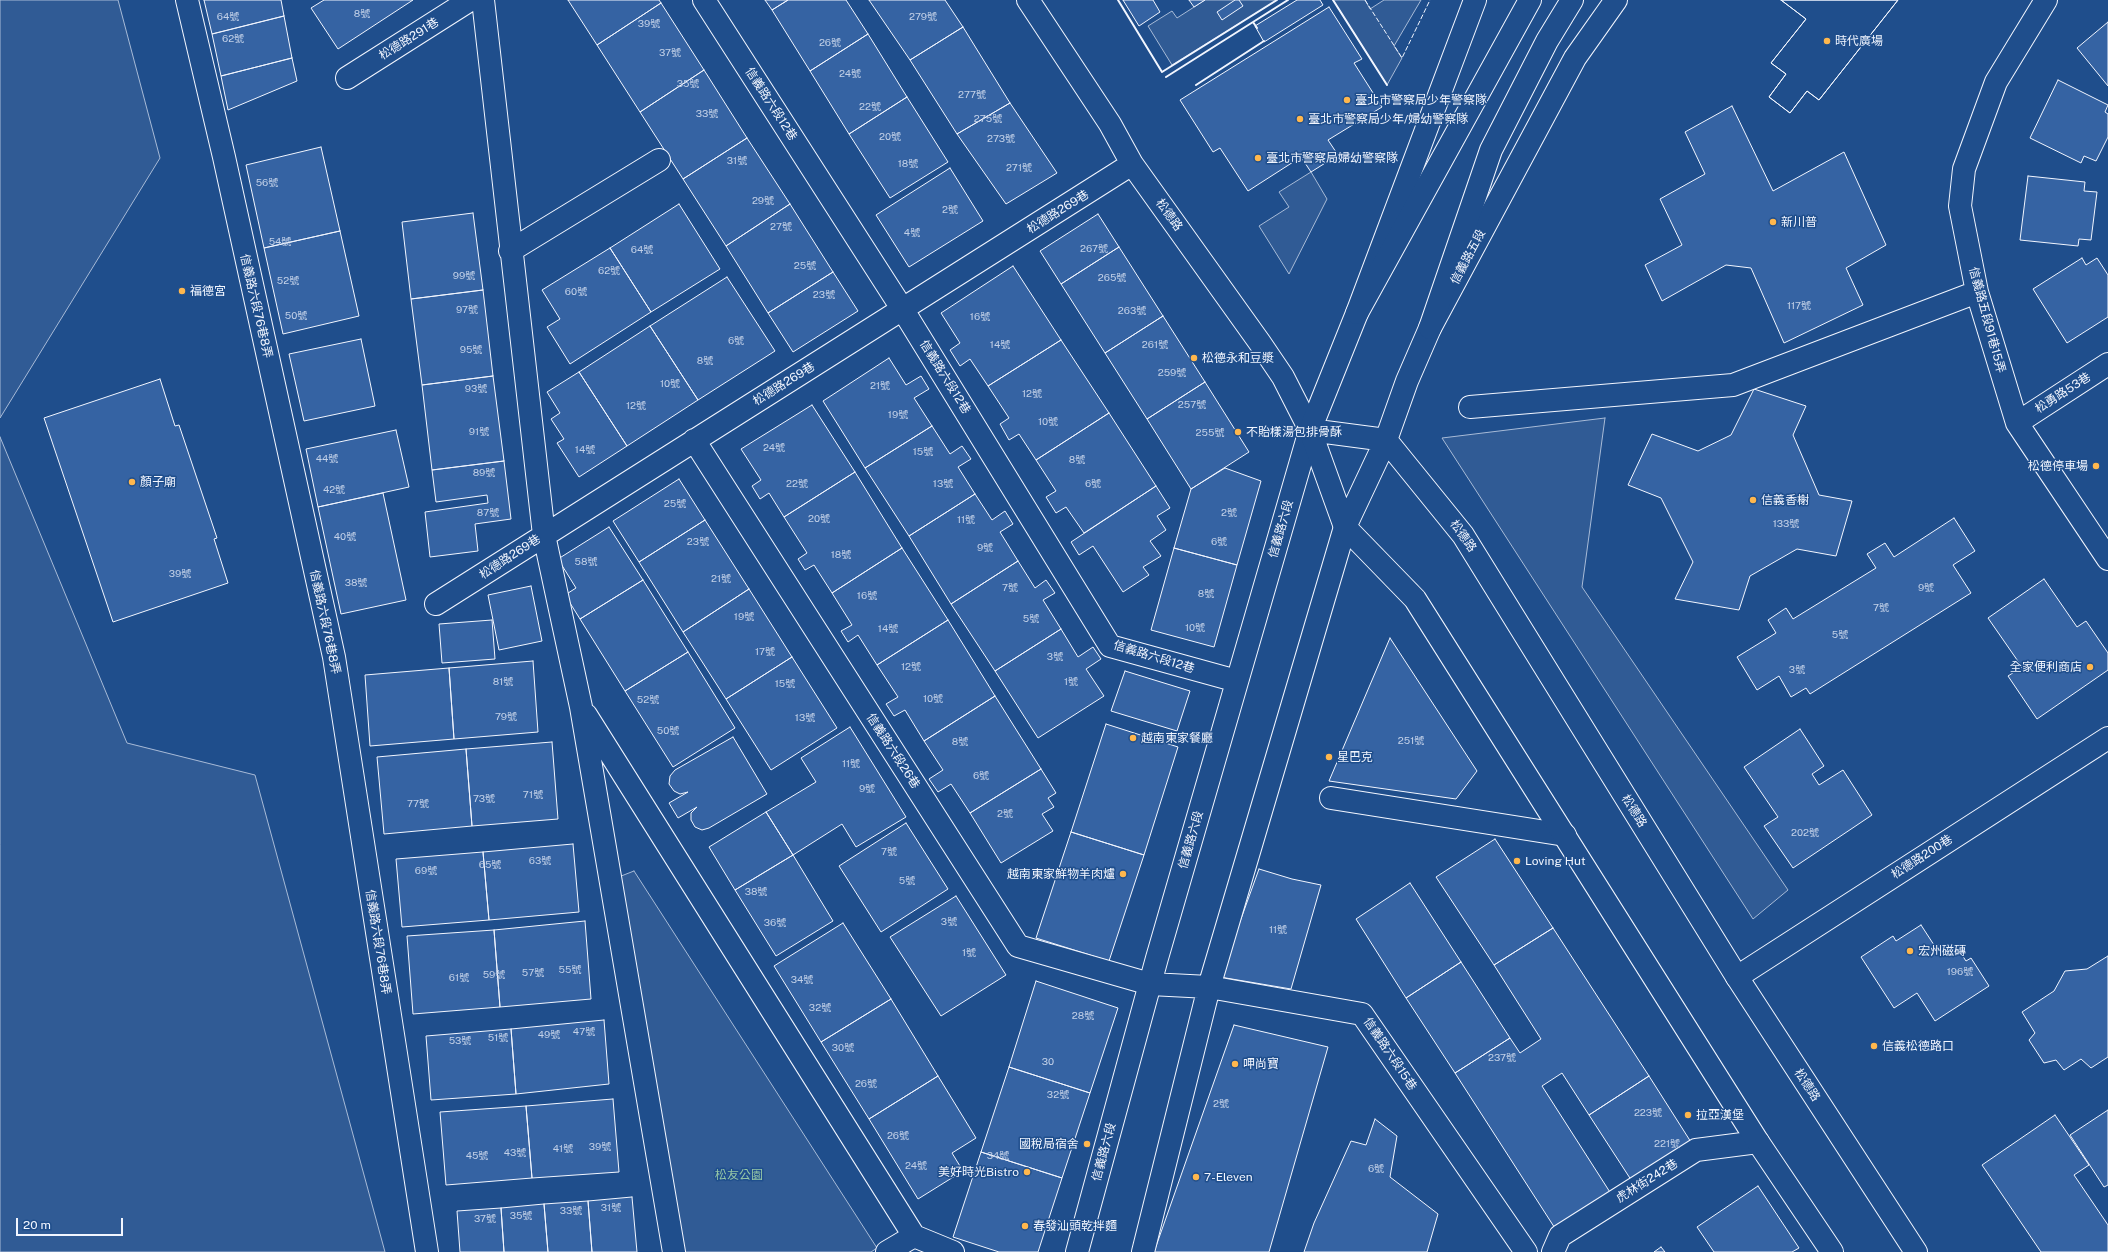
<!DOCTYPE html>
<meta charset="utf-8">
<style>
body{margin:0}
#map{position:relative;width:2108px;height:1252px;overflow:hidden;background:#1f4e8c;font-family:"Public Sans",sans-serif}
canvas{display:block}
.scale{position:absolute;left:16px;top:1218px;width:107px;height:18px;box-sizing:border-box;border:2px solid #f2f6ff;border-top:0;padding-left:5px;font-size:12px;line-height:14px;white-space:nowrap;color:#f2f6ff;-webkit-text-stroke:3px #1f4e8c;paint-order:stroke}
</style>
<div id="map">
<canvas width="2108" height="1252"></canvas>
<div class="scale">20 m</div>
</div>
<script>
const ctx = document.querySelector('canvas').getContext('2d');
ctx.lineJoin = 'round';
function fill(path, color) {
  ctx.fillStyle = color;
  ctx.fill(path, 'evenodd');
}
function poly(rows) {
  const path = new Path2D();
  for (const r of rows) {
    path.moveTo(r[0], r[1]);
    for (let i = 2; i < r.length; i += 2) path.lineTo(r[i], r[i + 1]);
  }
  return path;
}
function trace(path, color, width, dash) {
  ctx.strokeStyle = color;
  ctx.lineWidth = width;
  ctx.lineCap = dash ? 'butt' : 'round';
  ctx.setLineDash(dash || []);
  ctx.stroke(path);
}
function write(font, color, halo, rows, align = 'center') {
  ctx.font = font + ' "Public Sans","Noto Sans TC",sans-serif';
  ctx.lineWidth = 3;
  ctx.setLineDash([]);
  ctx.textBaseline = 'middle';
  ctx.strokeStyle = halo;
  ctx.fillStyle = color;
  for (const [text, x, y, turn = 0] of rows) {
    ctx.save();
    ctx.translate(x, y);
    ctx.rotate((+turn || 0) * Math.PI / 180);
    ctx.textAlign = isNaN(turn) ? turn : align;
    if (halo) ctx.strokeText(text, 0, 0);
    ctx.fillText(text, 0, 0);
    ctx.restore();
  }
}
const green = poly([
 [0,0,118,0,160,158,0,418,0,0],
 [1205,0,1277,0,1172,65,1148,26,1172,11,1177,18,1205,0],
 [1333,0,1365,0,1370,9,1384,0,1421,0,1394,46,1402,58,1387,85,1333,0],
 [1311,172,1327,199,1289,274,1259,226,1289,207,1279,192,1311,172],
 [1605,418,1582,587,1788,890,1753,919,1442,438,1605,418],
 [0,437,127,743,255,775,385,1252,0,1252,0,437],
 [634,871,877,1248,871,1252,675,1252,611,880,634,871]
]);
const building = poly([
 [204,0,281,0,284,16,212,34,204,0],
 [324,0,413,0,338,49,311,8,324,0],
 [568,0,659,0,661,3,597,45,568,0],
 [765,0,788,0,772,10,765,0],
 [788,0,846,0,868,34,810,71,772,10,788,0],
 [869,0,945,0,963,27,910,60,869,0],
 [1123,0,1153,0,1160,12,1139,26,1123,0],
 [1189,0,1205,0,1194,7,1189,0],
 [1235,0,1239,0,1243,6,1222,20,1217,12,1235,0],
 [1297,0,1320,0,1323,5,1264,42,1255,26,1297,0],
 [1781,0,1898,0,1819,100,1807,91,1790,113,1769,97,1786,74,1771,63,1806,19,1781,0],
 [1781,0,1898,0,1819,100,1807,91,1790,113,1769,97,1786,74,1771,63,1806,19,1781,0],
 [661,3,704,70,640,112,597,45,661,3],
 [1329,7,1362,59,1354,63,1382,107,1328,140,1338,155,1311,172,1301,157,1248,191,1220,148,1213,152,1180,100,1329,7],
 [284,16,292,58,221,76,212,34,284,16],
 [2108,22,2108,86,2077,48,2108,22],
 [963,27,1010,103,957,134,910,60,963,27],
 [868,34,907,97,849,134,810,71,868,34],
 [292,58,297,81,228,110,221,76,292,58],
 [704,70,747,138,683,179,640,112,704,70],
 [2058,80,2108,105,2105,112,2108,114,2108,137,2096,161,2084,156,2081,163,2030,138,2058,80],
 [907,97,948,162,890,198,849,134,907,97],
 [1010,103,1057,173,1006,204,957,134,1010,103],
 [1732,106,1773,191,1844,152,1886,245,1846,268,1863,305,1784,343,1751,268,1726,265,1662,301,1645,265,1682,245,1660,199,1705,174,1685,132,1732,106],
 [747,138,790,204,726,246,683,179,747,138],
 [321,147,340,231,264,248,246,165,321,147],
 [950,168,983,221,909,267,876,215,950,168],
 [2028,176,2085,182,2084,191,2097,192,2091,240,2079,239,2078,246,2020,240,2028,176],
 [679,204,720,269,651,312,610,248,679,204],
 [790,204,833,272,768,313,726,246,790,204],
 [473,213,483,290,411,299,402,222,473,213],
 [1098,214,1119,247,1061,284,1040,251,1098,214],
 [340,231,359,316,283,334,264,248,340,231],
 [1119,247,1163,316,1105,353,1061,284,1119,247],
 [610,248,651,312,570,364,547,327,560,319,542,290,610,248],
 [2082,258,2086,265,2097,258,2108,275,2108,317,2067,343,2033,289,2082,258],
 [1013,266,1061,340,988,386,970,359,960,366,950,350,960,343,941,313,1013,266],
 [833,272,858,311,793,352,768,313,833,272],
 [727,277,775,351,698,400,650,326,727,277],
 [483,290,493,376,422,385,411,299,483,290],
 [1163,316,1205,382,1147,419,1105,353,1163,316],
 [650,326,698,400,627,446,579,372,650,326],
 [361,339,375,406,304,421,289,354,361,339],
 [1061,340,1109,413,1036,460,1019,434,1009,440,1000,424,1009,418,988,386,1061,340],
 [889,358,906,385,921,376,929,389,914,398,932,426,865,468,823,401,889,358],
 [579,372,627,446,579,477,557,443,564,439,551,419,560,413,547,392,579,372],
 [493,376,504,461,432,470,422,385,493,376],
 [160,379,175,426,179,425,217,538,214,539,228,583,113,622,44,418,160,379],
 [1205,382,1249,452,1191,489,1147,419,1205,382],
 [1754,389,1806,406,1793,435,1819,495,1852,501,1836,556,1797,549,1750,576,1739,610,1675,599,1693,562,1661,498,1628,485,1652,434,1698,451,1731,435,1754,389],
 [812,405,855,472,784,517,769,493,760,499,752,486,761,480,741,449,812,405],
 [1109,413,1156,486,1084,533,1066,507,1056,513,1046,497,1056,491,1036,460,1109,413],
 [932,426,950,454,962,446,971,459,958,467,975,494,909,536,865,468,932,426],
 [396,430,409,487,318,507,306,449,396,430],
 [504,461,511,519,475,524,478,551,430,557,425,512,488,503,487,495,436,502,432,470,504,461],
 [1225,468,1261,481,1237,565,1174,548,1191,489,1225,468],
 [855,472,902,548,832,593,814,565,805,570,798,559,807,553,784,517,855,472],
 [679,479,705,520,639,562,613,521,679,479],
 [1156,486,1170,508,1157,516,1166,530,1150,541,1161,556,1143,567,1149,575,1123,592,1093,546,1079,555,1071,542,1156,486],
 [383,493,406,600,341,614,318,507,383,493],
 [975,494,992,520,1005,511,1013,524,1000,532,1018,561,951,604,909,536,975,494],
 [1954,518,1975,551,1953,565,1971,593,1810,694,1806,688,1791,697,1779,676,1757,690,1737,657,1776,633,1768,620,1786,608,1793,619,1876,568,1867,554,1885,543,1894,557,1954,518],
 [705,520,749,589,683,632,639,562,705,520],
 [609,527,643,580,580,619,565,595,576,588,558,559,609,527],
 [902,548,948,620,877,665,858,635,848,642,841,631,852,625,832,593,902,548],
 [1174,548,1237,565,1214,647,1151,630,1174,548],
 [1018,561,1035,588,1046,580,1055,593,1043,600,1061,629,995,671,951,604,1018,561],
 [2044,579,2077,627,2086,621,2108,653,2108,670,2037,719,2008,676,2022,667,1988,618,2044,579],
 [643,580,688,652,625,691,580,619,643,580],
 [531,586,542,641,499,650,488,595,531,586],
 [749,589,792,657,726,699,683,632,749,589],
 [492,620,495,659,442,663,439,624,492,620],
 [948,620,995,696,924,741,905,710,894,716,886,704,898,697,877,665,948,620],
 [1061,629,1078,657,1093,647,1101,659,1086,669,1104,696,1038,738,995,671,1061,629],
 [1390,638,1477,771,1456,799,1329,781,1390,638],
 [688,652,735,728,673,767,625,691,688,652],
 [792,657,837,728,771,770,726,699,792,657],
 [533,661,538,732,454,739,449,668,533,661],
 [449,668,454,739,370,746,365,675,449,668],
 [1125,671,1190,691,1177,731,1111,711,1125,671],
 [995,696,1041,769,970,813,951,784,938,792,929,779,943,770,924,741,995,696],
 [1106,724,1178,747,1144,855,1071,832,1106,724],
 [850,727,906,817,856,847,842,824,793,855,766,812,816,782,801,758,850,727],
 [1800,729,1824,766,1812,774,1819,785,1843,770,1872,815,1793,868,1764,826,1778,817,1744,767,1800,729],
 [733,737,767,794,709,828,702,830,695,827,691,820,691,813,697,807,678,818,669,803,688,792,680,794,674,791,669,784,670,776,675,770,733,737],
 [552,742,558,819,472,826,466,749,552,742],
 [466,749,472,826,384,834,377,757,466,749],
 [1041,769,1056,793,1048,798,1054,807,1042,814,1053,831,1001,863,970,813,1041,769],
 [766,812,793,855,735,890,709,847,766,812],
 [906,823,948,889,881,932,839,866,906,823],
 [1071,832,1144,855,1109,961,1036,938,1071,832],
 [1495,839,1553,928,1494,965,1436,877,1495,839],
 [573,844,579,912,489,920,483,852,573,844],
 [483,852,489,920,402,927,396,859,483,852],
 [793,855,833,921,776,956,735,890,793,855],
 [1259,869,1292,879,1321,885,1291,989,1220,977,1259,869],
 [1410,883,1461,962,1406,998,1356,919,1410,883],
 [956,896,1006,975,941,1016,890,937,956,896],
 [585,921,591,999,500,1007,494,930,585,921],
 [843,923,891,999,821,1042,774,966,843,923],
 [1921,925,1934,945,1956,946,1966,961,1971,958,1989,986,1935,1021,1917,993,1894,1008,1861,957,1893,936,1896,941,1921,925],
 [1553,928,1649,1076,1589,1115,1562,1073,1542,1086,1615,1200,1560,1236,1455,1073,1510,1038,1520,1053,1541,1039,1494,965,1553,928],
 [494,930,500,1007,413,1014,407,936,494,930],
 [2108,956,2108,1057,2091,1068,2081,1059,2064,1070,2056,1060,2044,1063,2029,1040,2035,1033,2022,1012,2054,991,2065,971,2087,969,2108,956],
 [1461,962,1510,1038,1455,1073,1406,998,1461,962],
 [1036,981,1118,1008,1090,1093,1009,1067,1036,981],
 [891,999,938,1076,869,1119,821,1042,891,999],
 [604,1020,609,1084,516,1094,511,1029,604,1020],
 [1234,1025,1328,1047,1269,1252,1154,1252,1234,1025],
 [511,1029,516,1094,431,1100,426,1036,511,1029],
 [1009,1067,1090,1093,1062,1178,981,1152,1009,1067],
 [938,1076,976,1138,952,1153,963,1171,918,1199,869,1119,938,1076],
 [1649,1076,1696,1150,1637,1189,1589,1115,1649,1076],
 [613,1099,619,1172,532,1178,526,1106,613,1099],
 [526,1106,532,1178,446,1185,440,1112,526,1106],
 [2108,1110,2108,1185,2104,1187,2070,1135,2108,1110],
 [2055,1115,2089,1165,2074,1175,2108,1225,2108,1252,2041,1252,1982,1165,2055,1115],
 [1375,1119,1397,1136,1390,1177,1438,1214,1427,1252,1304,1252,1314,1223,1351,1141,1366,1145,1375,1119],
 [981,1152,1062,1178,1038,1252,999,1252,953,1237,981,1152],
 [1758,1186,1799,1248,1792,1252,1714,1252,1697,1227,1758,1186],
 [632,1197,637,1252,592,1252,588,1201,632,1197],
 [588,1201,592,1252,548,1252,544,1204,588,1201],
 [544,1204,548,1252,504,1252,501,1208,544,1204],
 [501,1208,504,1252,460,1252,457,1211,501,1208],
 [1661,1247,1665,1252,1654,1252,1661,1247]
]);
const minor = poly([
 [187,0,224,157,334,657,427,1252],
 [483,0,544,535,581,707,674,1252],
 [704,0,903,310,1110,646,1237,681],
 [1028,0,1110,124,1132,164,1260,343,1283,377,1310,430,1157,958,1077,1252],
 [2046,0,1996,82,1964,169,1960,206,1977,292,2017,423,2108,559],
 [347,78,470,0],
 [510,251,659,160],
 [1470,407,1733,385,1977,292],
 [2017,423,2108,364],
 [694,440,1018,946,1150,984,1209,987,1362,1014,1526,1252],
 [436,604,1132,164],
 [586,715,914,1236,953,1252],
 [1331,798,1565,835],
 [1737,977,2108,738],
 [887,1252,914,1236],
 [1143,1252,1209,987,1345,527],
 [1553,1252,1560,1236,1696,1150,1758,1142]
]);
const major = poly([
 [1310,430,1386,440,1463,535,1737,977,1916,1252],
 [1310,430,1345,527,1415,599,1758,1142,1832,1252],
 [1310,430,1357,313,1475,0],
 [1345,527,1386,440,1407,381,1430,328,1575,58,1616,0]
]);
const highway = poly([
 [1357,313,1530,0],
 [1430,328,1491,150,1547,41,1572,0]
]);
const fence = poly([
 [1365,0,1402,58,1430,0]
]);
const wall = poly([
 [1118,0,1162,72,1277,0],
 [1333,0,1387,85],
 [1253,22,1288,0],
 [1166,77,1253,22,1257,28],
 [1196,85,1264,41]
]);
const markers = [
 [1827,41,4,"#ffb74d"],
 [1347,100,4,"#ffb74d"],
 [1300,119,4,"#ffb74d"],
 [1258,158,4,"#ffb74d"],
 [1773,222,4,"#ffb74d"],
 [182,291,4,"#ffb74d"],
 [1194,358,4,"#ffb74d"],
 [1238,432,4,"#ffb74d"],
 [2096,466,4,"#ffb74d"],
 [132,482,4,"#ffb74d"],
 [1753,500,4,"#ffb74d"],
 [2090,667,4,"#ffb74d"],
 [1133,738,4,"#ffb74d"],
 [1329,757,4,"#ffb74d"],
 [1517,861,4,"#ffb74d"],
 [1123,874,4,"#ffb74d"],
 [1910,951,4,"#ffb74d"],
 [1874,1046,4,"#ffb74d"],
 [1235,1064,4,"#ffb74d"],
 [1688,1115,4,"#ffb74d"],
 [1087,1144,4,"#ffb74d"],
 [1027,1172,4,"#ffb74d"],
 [1196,1177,4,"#ffb74d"],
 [1025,1226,4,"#ffb74d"]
];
const numberNames = [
 ["8號",362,14],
 ["64號",228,17],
 ["279號",923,17],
 ["39號",649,24],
 ["62號",233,39],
 ["26號",830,43],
 ["37號",670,53],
 ["24號",850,74],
 ["35號",688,84],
 ["277號",972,95],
 ["22號",870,107],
 ["33號",707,114],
 ["275號",988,119],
 ["20號",890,137],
 ["273號",1001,139],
 ["31號",737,161],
 ["18號",908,164],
 ["271號",1019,168],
 ["56號",267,183],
 ["29號",763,201],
 ["2號",950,210],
 ["27號",781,227],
 ["4號",912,233],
 ["54號",280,242],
 ["267號",1094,249],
 ["64號",642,250],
 ["25號",805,266],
 ["62號",609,271],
 ["99號",464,276],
 ["265號",1112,278],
 ["52號",288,281],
 ["60號",576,292],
 ["23號",824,295],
 ["117號",1799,306],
 ["97號",467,310],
 ["263號",1132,311],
 ["50號",296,316],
 ["16號",980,317],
 ["6號",736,341],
 ["14號",1000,345],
 ["261號",1155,345],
 ["95號",471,350],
 ["8號",705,361],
 ["259號",1172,373],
 ["10號",670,384],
 ["21號",880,386],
 ["93號",476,389],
 ["12號",1032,394],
 ["257號",1192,405],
 ["12號",636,406],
 ["19號",898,415],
 ["10號",1048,422],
 ["91號",479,432],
 ["255號",1210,433],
 ["24號",774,448],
 ["14號",585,450],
 ["15號",923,452],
 ["44號",327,459],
 ["8號",1077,460],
 ["89號",484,473],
 ["22號",797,484],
 ["13號",943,484],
 ["6號",1093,484],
 ["42號",334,490],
 ["25號",675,504],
 ["87號",488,513],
 ["2號",1229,513],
 ["20號",819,519],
 ["11號",966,520],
 ["133號",1786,524],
 ["40號",345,537],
 ["23號",698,542],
 ["6號",1219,542],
 ["9號",985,548],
 ["18號",841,555],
 ["58號",586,562],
 ["39號",180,574],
 ["21號",721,579],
 ["38號",356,583],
 ["7號",1010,588],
 ["9號",1926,588],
 ["8號",1206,594],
 ["16號",867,596],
 ["7號",1881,608],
 ["19號",744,617],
 ["5號",1031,619],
 ["10號",1195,628],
 ["14號",888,629],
 ["5號",1840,635],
 ["17號",765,652],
 ["3號",1055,657],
 ["12號",911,667],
 ["3號",1797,670],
 ["81號",503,682],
 ["1號",1071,682],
 ["15號",785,684],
 ["10號",933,699],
 ["52號",648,700],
 ["79號",506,717],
 ["13號",805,718],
 ["50號",668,731],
 ["251號",1411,741],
 ["8號",960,742],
 ["11號",851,764],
 ["6號",981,776],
 ["9號",867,789],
 ["71號",533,795],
 ["73號",484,799],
 ["77號",418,804],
 ["2號",1005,814],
 ["202號",1805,833],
 ["7號",889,852],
 ["63號",540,861],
 ["65號",490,865],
 ["69號",426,871],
 ["5號",907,881],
 ["38號",756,892],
 ["3號",949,922],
 ["36號",775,923],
 ["11號",1278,930],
 ["1號",969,953],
 ["55號",570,970],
 ["196號",1960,972],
 ["57號",533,973],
 ["59號",494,975],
 ["61號",459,978],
 ["34號",802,980],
 ["32號",820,1008],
 ["28號",1083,1016],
 ["47號",584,1032],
 ["49號",549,1035],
 ["51號",498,1038],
 ["53號",460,1041],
 ["30號",843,1048],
 ["237號",1502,1058],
 ["30",1048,1062],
 ["26號",866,1084],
 ["32號",1058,1095],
 ["2號",1221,1104],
 ["223號",1648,1113],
 ["26號",898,1136],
 ["221號",1667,1144],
 ["39號",600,1147],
 ["41號",563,1149],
 ["43號",515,1153],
 ["45號",477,1156],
 ["34號",998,1156],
 ["24號",916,1166],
 ["6號",1376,1169],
 ["31號",611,1208],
 ["33號",571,1211],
 ["35號",521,1216],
 ["37號",485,1219]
];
const streetNames = [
 ["松德路291巷",409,39,-32],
 ["信義路六段12巷",771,104,57],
 ["松德路269巷",1058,212,-32],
 ["松德路",1169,215,54],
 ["信義路五段",1468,257,-62],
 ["信義路六段76巷8弄",256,306,77],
 ["信義路五段91巷15弄",1987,320,75],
 ["信義路六段12巷",945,377,58],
 ["松德路269巷",784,384,-32],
 ["松勇路53巷",2063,393,-33],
 ["信義路六段",1281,529,-74],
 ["松德路",1463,536,55],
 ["松德路269巷",510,557,-33],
 ["信義路六段76巷8弄",325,622,78],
 ["信義路六段12巷",1154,657,17],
 ["信義路六段26巷",893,751,57],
 ["松德路",1634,811,58],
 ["信義路六段",1191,840,-74],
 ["松德路200巷",1922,857,-33],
 ["信義路六段76巷8弄",378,942,81],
 ["信義路六段15巷",1390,1054,56],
 ["松德路",1807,1085,57],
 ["信義路六段",1104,1152,-75],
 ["虎林街242巷",1647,1181,-32]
];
const poiNames = [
 ["時代廣場",1835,41],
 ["臺北市警察局少年警察隊",1355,100],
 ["臺北市警察局少年/婦幼警察隊",1308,119],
 ["臺北市警察局婦幼警察隊",1266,158],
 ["新川普",1781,222],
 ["福德宮",190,291],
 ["松德永和豆漿",1202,358],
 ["不貽樣湯包排骨酥",1246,432],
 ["松德停車場",2088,466,"right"],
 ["顏子廟",140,482],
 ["信義香榭",1761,500],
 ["全家便利商店",2082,667,"right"],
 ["越南東家餐廳",1141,738],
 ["星巴克",1337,757],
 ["Loving Hut",1525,861],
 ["越南東家鮮物羊肉爐",1115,874,"right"],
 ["宏州磁磚",1918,951],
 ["信義松德路口",1882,1046],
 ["呷尚寶",1243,1064],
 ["拉亞漢堡",1696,1115],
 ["國稅局宿舍",1079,1144,"right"],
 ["美好時光Bistro",1019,1172,"right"],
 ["7-Eleven",1204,1177],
 ["春發汕頭乾拌麵",1033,1226]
];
const parkNames = [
 ["松友公園",739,1175]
];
fill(green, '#305b95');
trace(green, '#a8bbd7', 1);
fill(building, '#3563a3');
trace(building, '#f2f6ff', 1);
trace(minor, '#f2f6ff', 24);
trace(major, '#f2f6ff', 24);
trace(highway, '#f2f6ff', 24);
trace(minor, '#1f4e8c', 22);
trace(major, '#1f4e8c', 22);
trace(highway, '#1f4e8c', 22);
trace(fence, '#f2f6ff', 1, [5, 2]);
trace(wall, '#f2f6ff', 2);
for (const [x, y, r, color] of markers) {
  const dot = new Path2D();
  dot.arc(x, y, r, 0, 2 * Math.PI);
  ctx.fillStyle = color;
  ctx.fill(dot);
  trace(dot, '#1f4e8c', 1.5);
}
write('10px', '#c3d1e8', null, numberNames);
write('12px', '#f2f6ff', '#1f4e8c', streetNames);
write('12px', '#f2f6ff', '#1f4e8c', poiNames, 'left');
write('12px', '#97c8a6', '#1f4e8c', parkNames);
</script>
